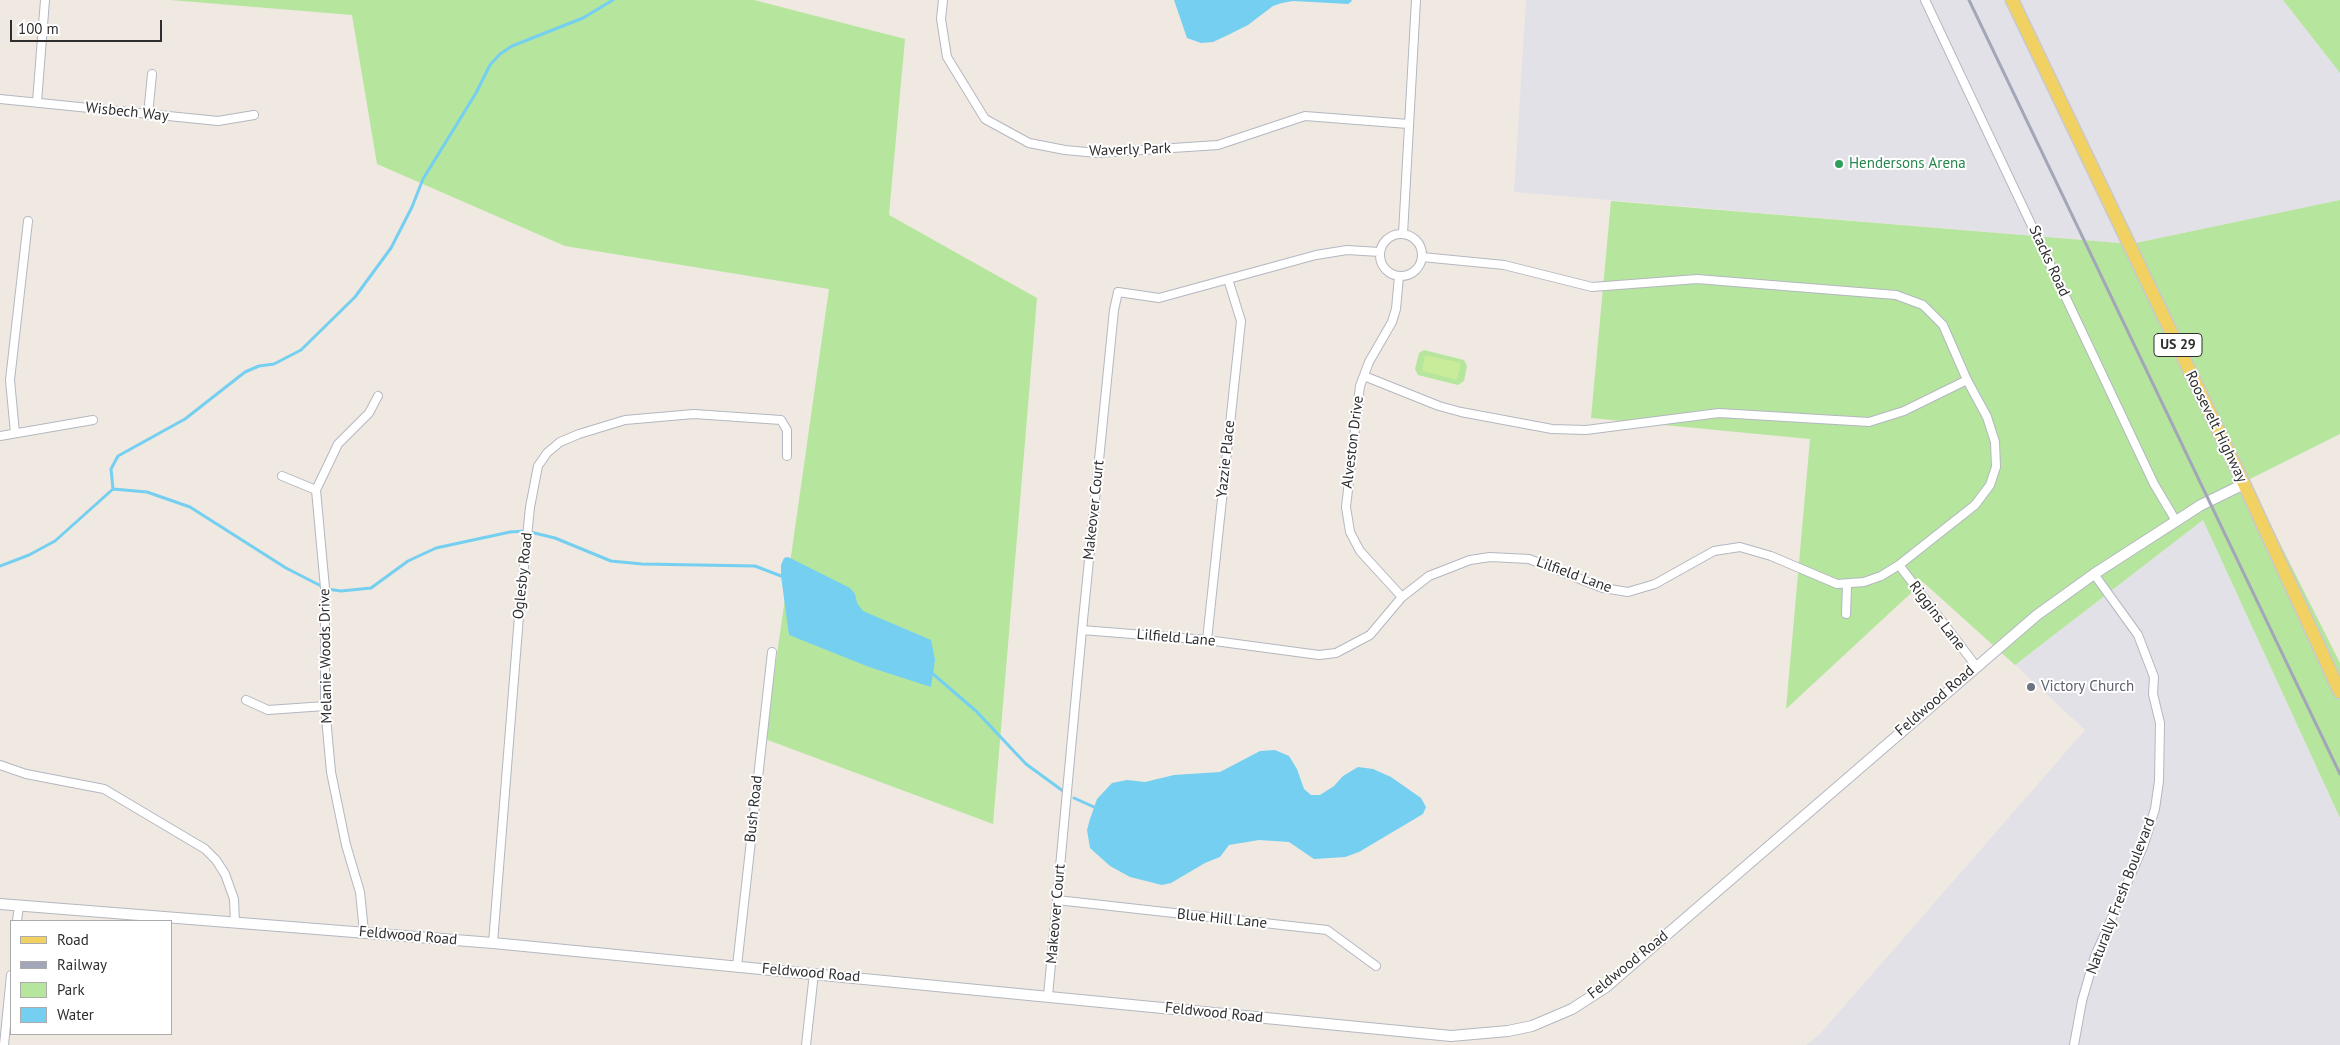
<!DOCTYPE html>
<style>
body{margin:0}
#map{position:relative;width:2340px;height:1045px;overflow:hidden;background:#efe9e1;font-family:"PT Sans",sans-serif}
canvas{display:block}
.legend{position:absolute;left:10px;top:920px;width:162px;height:115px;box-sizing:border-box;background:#fff;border:1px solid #ababab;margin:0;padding:6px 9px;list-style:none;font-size:15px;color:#2e2e2e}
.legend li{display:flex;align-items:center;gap:10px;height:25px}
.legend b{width:25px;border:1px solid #ababab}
.scale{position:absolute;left:10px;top:20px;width:152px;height:22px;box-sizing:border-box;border:2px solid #2e2e2e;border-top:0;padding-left:6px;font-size:15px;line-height:18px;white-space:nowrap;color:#2e2e2e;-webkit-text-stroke:4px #fff;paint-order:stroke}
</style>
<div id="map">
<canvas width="2340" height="1045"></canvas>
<ul class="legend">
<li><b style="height:6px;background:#f2d163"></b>Road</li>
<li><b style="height:6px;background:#a3a6b8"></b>Railway</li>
<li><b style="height:14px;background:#b6e59e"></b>Park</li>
<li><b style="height:14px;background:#75cff0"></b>Water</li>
</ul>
<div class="scale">100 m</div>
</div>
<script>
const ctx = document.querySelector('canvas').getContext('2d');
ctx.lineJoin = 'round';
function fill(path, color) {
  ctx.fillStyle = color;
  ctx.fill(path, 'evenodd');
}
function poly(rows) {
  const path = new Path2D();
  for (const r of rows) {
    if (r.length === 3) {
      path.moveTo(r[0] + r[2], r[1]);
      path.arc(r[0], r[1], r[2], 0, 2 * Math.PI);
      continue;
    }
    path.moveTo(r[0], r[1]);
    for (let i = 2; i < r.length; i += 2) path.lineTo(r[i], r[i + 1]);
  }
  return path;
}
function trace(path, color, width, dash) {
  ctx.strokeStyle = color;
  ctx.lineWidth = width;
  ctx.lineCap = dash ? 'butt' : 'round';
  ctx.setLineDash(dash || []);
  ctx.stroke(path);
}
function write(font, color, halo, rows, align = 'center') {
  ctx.font = font + ' "PT Sans",sans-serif';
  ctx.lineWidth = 4;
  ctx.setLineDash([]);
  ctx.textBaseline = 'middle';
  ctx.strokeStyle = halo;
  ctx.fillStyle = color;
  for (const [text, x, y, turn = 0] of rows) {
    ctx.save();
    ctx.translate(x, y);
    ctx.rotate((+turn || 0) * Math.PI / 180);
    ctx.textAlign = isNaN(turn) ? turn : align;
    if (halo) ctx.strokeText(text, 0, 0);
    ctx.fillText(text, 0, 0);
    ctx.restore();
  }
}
const industrial = poly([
 [1526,0,2283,0,2340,73,2340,200,2131,244,1514,192],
 [2203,520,2340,818,2340,1045,1806,1045,1819,1035,2085,730,2015,665]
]);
const green = poly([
 [170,0,754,0,905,39,889,215,1037,298,993,824,765,739,829,289,565,246,377,164,352,15],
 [2283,0,2340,0,2340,73],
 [2340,200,2340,434,2248,480,2340,663,2340,818,2203,520,2015,665,1923,582,1786,709,1810,439,1591,418,1611,201,2131,244],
 [1424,350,1464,360,1467,366,1464,381,1458,385,1418,375,1415,369,1419,353]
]);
const pitch = poly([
 [1425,355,1461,363,1457,380,1422,371]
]);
const water = poly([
 [1174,0,1351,0,1352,1,1348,4,1293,1,1282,3,1273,6,1248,25,1228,35,1213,42,1201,43,1187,38],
 [788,557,850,588,855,594,857,603,863,611,931,640,935,660,931,687,869,667,789,635,781,576,781,565,784,558],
 [1275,750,1289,756,1297,769,1304,789,1311,795,1320,795,1334,786,1343,776,1358,767,1373,769,1391,777,1421,798,1426,807,1423,814,1359,852,1345,857,1314,859,1289,842,1259,840,1229,845,1220,857,1205,863,1171,883,1162,885,1130,877,1110,866,1090,848,1087,830,1090,819,1097,799,1112,783,1127,780,1145,782,1174,775,1220,772,1260,751]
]);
const stream = poly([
 [113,489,111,469,118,456,185,419,245,372,259,366,274,364,301,350,355,297,391,248,412,207,423,179,476,93,490,65,500,54,512,46,583,18,613,0],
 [0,566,29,555,55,541,113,489,147,492,190,507,286,568,327,589,341,591,371,588,408,561,436,548,510,532,526,531,555,538,611,561,642,564,755,566,781,576],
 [933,674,976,711,1026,764,1063,791],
 [1074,798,1094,807]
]);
const minor = poly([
 [943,0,941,19,947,57,985,119,1029,143,1065,150,1097,153,1218,145,1305,116,1408,124],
 [1925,0,2154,484,2176,521],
 [0,99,218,121,254,115],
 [37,102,45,0],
 [148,115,152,74],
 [1401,255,21],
 [1403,234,1416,0],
 [1399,276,1396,309,1392,322,1369,362,1360,386,1346,507,1350,532,1360,551,1402,597],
 [1364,376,1439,406,1461,412,1552,429,1586,430,1719,413,1869,422,1904,411,1967,380,1943,325,1923,305,1896,295,1697,279,1592,287,1504,265,1422,257],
 [15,433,10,380,28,221],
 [0,436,93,420],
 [282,476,316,490],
 [1899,565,1976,666],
 [1846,614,1847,585],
 [1082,630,1207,640,1319,655,1336,653,1370,635,1402,597,1429,576,1470,560,1490,557,1529,559,1603,588,1628,592,1655,584,1714,551,1740,547,1771,556,1837,584,1864,582,1881,576,1899,565,1975,505,1990,485,1996,467,1995,442,1987,417,1967,380],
 [1207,640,1241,321,1228,279],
 [246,700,268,710,325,706],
 [0,765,26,774,104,789,205,849,216,860,225,874,234,899,235,923],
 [1057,900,1327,930,1376,966],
 [17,921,19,906],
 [364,932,360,892,346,845,331,772,325,706,325,588,316,490,338,444,369,413,378,396],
 [493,943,519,616,530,507,538,466,547,453,560,442,579,434,625,420,694,414,781,420,787,430,787,456],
 [737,966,772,652],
 [1048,996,1082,630,1114,310,1118,292,1159,298,1316,255,1347,250,1380,252],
 [4,1045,11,975],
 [806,1045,814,973],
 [2074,1045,2082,1001,2095,956,2143,847,2155,809,2159,781,2160,723,2153,694,2154,677,2138,635,2094,574]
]);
const tertiary = poly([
 [0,904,493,943,1451,1036,1508,1031,1532,1026,1572,1009,1606,987,2037,615,2094,574,2201,505,2244,484]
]);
const primary = poly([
 [2012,0,2244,484,2340,692]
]);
const rail = poly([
 [1969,0,2340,774]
]);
const markers = [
 [1839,164,5,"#2e9e5b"],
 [2031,687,5,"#6b7280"]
];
const shields = [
 [2178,345,48]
];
const shieldNames = [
 ["US 29",2178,345]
];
const streetNames = [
 ["Wisbech Way",127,112,6],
 ["Waverly Park",1130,150,-2],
 ["Stacks Road",2049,261,65],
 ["Roosevelt Highway",2216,427,64],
 ["Alveston Drive",1353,442,-83],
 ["Yazzie Place",1226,459,-84],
 ["Makeover Court",1094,510,-84],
 ["Lilfield Lane",1574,575,20],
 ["Oglesby Road",523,576,-84],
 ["Riggins Lane",1937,616,53],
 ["Lilfield Lane",1176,638,5],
 ["Melanie Woods Drive",326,656,-91],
 ["Feldwood Road",1935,701,-41],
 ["Bush Road",754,809,-84],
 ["Naturally Fresh Boulevard",2121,896,-69],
 ["Makeover Court",1056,914,-85],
 ["Blue Hill Lane",1222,919,6],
 ["Feldwood Road",408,936,5],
 ["Feldwood Road",1628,965,-39],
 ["Feldwood Road",811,973,5],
 ["Feldwood Road",1214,1013,6]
];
const leisureNames = [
 ["Hendersons Arena",1849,164]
];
const worshipNames = [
 ["Victory Church",2041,687]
];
fill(industrial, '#e3e1e8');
fill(green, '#b6e59e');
fill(pitch, '#c9ec9a');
fill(water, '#75cff0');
trace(stream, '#75cff0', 3);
trace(minor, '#b4b7c1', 10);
trace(tertiary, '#b4b7c1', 12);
trace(primary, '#c9c9c9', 15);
trace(minor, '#fff', 8);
trace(tertiary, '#fff', 10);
trace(primary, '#f2d163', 12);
trace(rail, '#a3a6b8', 3);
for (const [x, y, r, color] of markers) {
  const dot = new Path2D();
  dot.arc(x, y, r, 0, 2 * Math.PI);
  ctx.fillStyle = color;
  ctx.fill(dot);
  trace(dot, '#fff', 2);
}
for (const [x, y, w] of shields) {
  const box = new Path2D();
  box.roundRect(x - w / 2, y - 11.5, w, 23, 4);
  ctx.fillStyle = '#fff';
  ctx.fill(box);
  trace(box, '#2e2e2e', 1);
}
write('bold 14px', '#2e2e2e', null, shieldNames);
write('15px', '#2e2e2e', '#fff', streetNames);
write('15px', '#27864d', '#fff', leisureNames, 'left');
write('15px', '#5b616d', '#fff', worshipNames, 'left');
</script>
